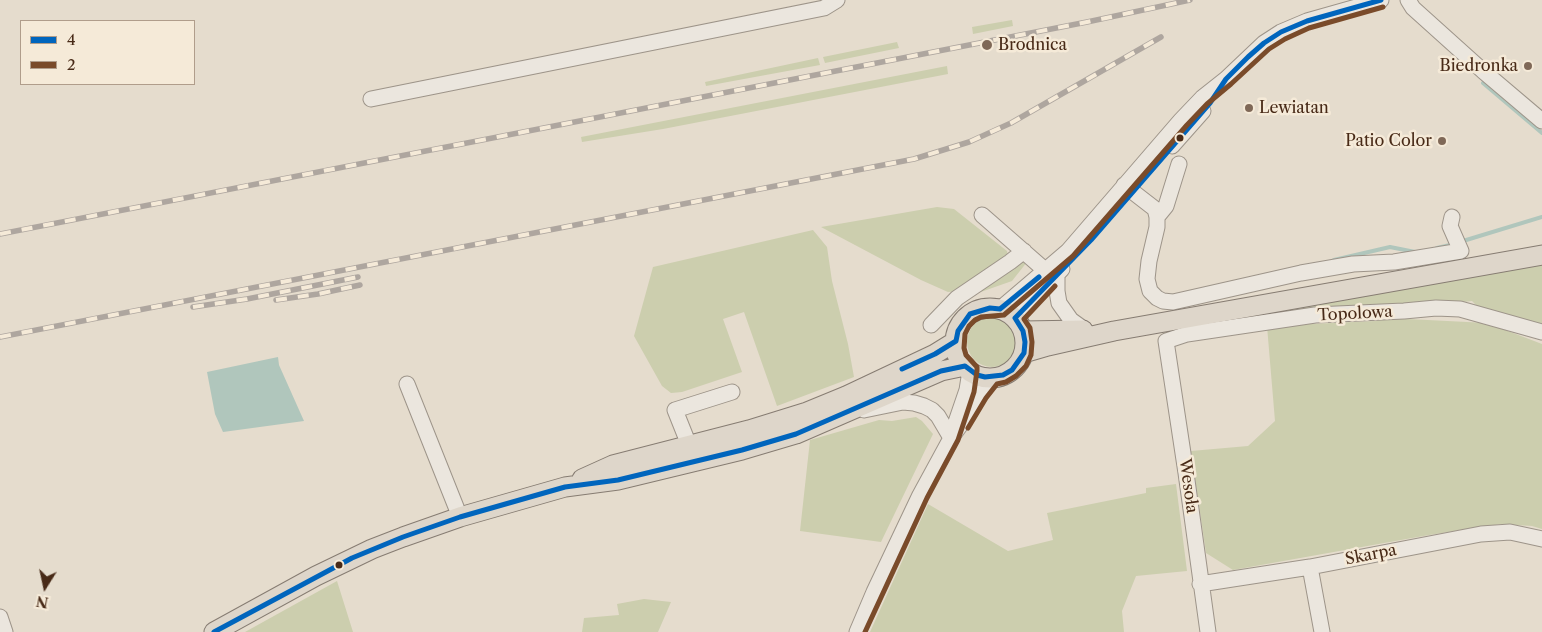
<!DOCTYPE html>
<meta charset="utf-8">
<style>
body{margin:0}
#map{position:relative;width:1542px;height:632px;overflow:hidden;background:#e5dccd;font-family:"Libre Caslon Text",serif}
canvas{display:block}
.legend{position:absolute;left:20px;top:20px;width:175px;height:65px;box-sizing:border-box;background:#f5ead8;border:1px solid #b09d8b;margin:0;padding:6px 9px;list-style:none;font-size:15px;color:#482a17}
.legend li{display:flex;align-items:center;gap:10px;height:25px}
.legend b{width:25px;border:1px solid #b09d8b}
.north{position:absolute;left:20px;top:562px;width:50px;height:50px;-webkit-text-stroke:4px #f5ead8;paint-order:stroke;rotate:190deg;font-size:14px;font-weight:700;line-height:20px;text-align:center;color:#482a17}
.north::after{content:'';display:block;margin:auto;width:18px;height:22px;background:#482a17;clip-path:polygon(50% 0,100% 100%,50% 72%,0 100%)}
</style>
<div id="map">
<canvas width="1542" height="632"></canvas>
<ul class="legend">
<li><b style="height:6px;background:#0065bd"></b>4</li>
<li><b style="height:6px;background:#7a4b2a"></b>2</li>
</ul>
<div class="north">N</div>
</div>
<script>
const ctx = document.querySelector('canvas').getContext('2d');
ctx.lineJoin = 'round';
function fill(path, color) {
  ctx.fillStyle = color;
  ctx.fill(path, 'evenodd');
}
function poly(rows) {
  const path = new Path2D();
  for (const r of rows) {
    if (r.length === 3) {
      path.moveTo(r[0] + r[2], r[1]);
      path.arc(r[0], r[1], r[2], 0, 2 * Math.PI);
      continue;
    }
    path.moveTo(r[0], r[1]);
    for (let i = 2; i < r.length; i += 2) path.lineTo(r[i], r[i + 1]);
  }
  return path;
}
function trace(path, color, width, dash) {
  ctx.strokeStyle = color;
  ctx.lineWidth = width;
  ctx.lineCap = dash ? 'butt' : 'round';
  ctx.setLineDash(dash || []);
  ctx.stroke(path);
}
function write(font, color, halo, rows, align = 'center') {
  ctx.font = font + ' "Libre Caslon Text",serif';
  ctx.lineWidth = 5;
  ctx.setLineDash([]);
  ctx.textBaseline = 'middle';
  ctx.strokeStyle = halo;
  ctx.fillStyle = color;
  for (const [text, x, y, turn = 0] of rows) {
    ctx.save();
    ctx.translate(x, y);
    ctx.rotate((+turn || 0) * Math.PI / 180);
    ctx.textAlign = isNaN(turn) ? turn : align;
    if (halo) ctx.strokeText(text, 0, 0);
    ctx.fillText(text, 0, 0);
    ctx.restore();
  }
}
const green = poly([
 [1012,20,1013,26,973,34,972,27],
 [897,42,899,48,825,63,823,57],
 [818,58,820,65,706,86,705,82],
 [947,66,948,74,663,129,582,142,581,137],
 [937,207,954,209,1007,251,1008,257,959,291,948,292,921,280,821,227],
 [813,230,827,247,832,281,848,344,854,377,777,406,744,312,723,319,742,372,682,392,671,393,662,386,634,336,653,267],
 [1022,260,1027,262,1012,281,975,294],
 [1542,264,1542,325,1478,307,1472,301,1165,335,1163,329],
 [992,342,25],
 [1388,318,1487,323,1542,344,1542,529,1532,526,1501,524,1429,535,1233,570,1206,553,1191,451,1248,446,1275,421,1267,326,1375,321],
 [916,417,922,421,933,434,881,542,800,531,810,440,879,420,892,421],
 [1176,484,1187,571,1136,576,1122,611,1124,632,870,632,928,504,1008,551,1053,540,1047,513,1146,493,1146,488],
 [337,581,353,632,245,632],
 [644,599,671,602,658,632,582,632,584,618,619,615,617,604]
]);
const water = poly([
 [278,357,279,365,304,421,223,432,215,414,207,372]
]);
const stream = poly([
 [1460,63,1469,70],
 [1483,83,1542,133],
 [1463,241,1542,217],
 [1437,248,1450,245],
 [1334,260,1390,247,1415,252]
]);
const minor = poly([
 [1408,0,1413,8,1483,71,1542,121],
 [371,99,824,8,837,0],
 [1172,146,1203,111],
 [1124,185,1155,209,1157,217,1157,227,1149,261,1147,279,1150,291,1157,298,1163,301,1173,302,1301,273,1353,264,1394,262,1461,251,1450,226,1452,217],
 [982,215,1046,271],
 [1157,217,1166,206,1179,164],
 [1057,273,1057,291,1059,303,1071,320,1085,330],
 [1000,309,1068,251,1181,120,1202,98,1226,79,1264,43,1281,32,1307,21,1381,0],
 [1015,318,1062,269],
 [931,325,957,298,1010,262,1024,251],
 [407,384,460,517],
 [864,410,903,402,914,403,924,406,932,410,938,416,951,438],
 [955,425,967,390,970,371],
 [689,445,675,410,732,392],
 [1310,567,1322,632],
 [1200,584,1310,567,1481,534,1510,532,1542,539],
 [0,617,5,632],
 [857,632,874,592,920,495,951,438,970,412,980,394,993,377],
 [1208,632,1186,473,1166,341,1187,334,1315,315,1404,311,1436,308,1460,309,1542,332]
]);
const major = poly([
 [990,343,35],
 [1023,331,1083,330],
 [1024,353,1048,346,1114,331,1542,255],
 [582,479,613,465,749,430,807,412,846,396,935,354,956,341],
 [214,632,316,576,372,549,403,537,460,517,565,487,618,480,742,450,796,434,941,371,965,366]
]);
const rail = poly([
 [0,234,1087,22,1190,0],
 [276,300,318,294,360,285],
 [193,307,247,299,358,277],
 [0,337,914,159,969,142,1011,123,1161,37]
]);
const bus1 = poly([
 [902,369,935,354,956,341,958,331,970,314,990,308,1000,309,1039,277],
 [214,632,352,558,403,537,460,517,565,487,618,480,742,450,796,434,941,371,965,366,977,375,985,377,1003,375,1012,370,1024,353,1025,342,1023,331,1015,318,1091,240,1210,103,1226,79,1248,57,1264,43,1281,32,1307,21,1381,0]
]);
const bus2 = poly([
 [968,428,986,398,997,384,1006,382,1016,376,1026,366,1031,355,1032,342,1030,328,1024,319,1055,286],
 [865,632,927,498,958,440,974,392,977,371,977,367,966,355,964,348,965,334,969,326,975,320,981,317,1004,315,1073,256,1187,125,1207,104,1231,84,1269,49,1285,39,1309,28,1383,7]
]);
const markers = [
 [987,45,6,"#7f6857"],
 [1528,66,5,"#7f6857"],
 [1249,108,5,"#7f6857"],
 [1180,138,4.5,"#482a17"],
 [1442,141,5,"#7f6857"],
 [339,565,4.5,"#482a17"]
];
const poiNames = [
 ["Brodnica",998,45],
 ["Biedronka",1518,66,"right"],
 ["Lewiatan",1259,108],
 ["Patio Color",1432,141,"right"]
];
const streetNames = [
 ["Topolowa",1355,314,-3],
 ["Wesoła",1188,486,82],
 ["Skarpa",1371,555,-11]
];
fill(green, '#ccceae');
fill(water, '#b0c6bc');
trace(stream, '#b0c6bc', 4);
trace(minor, '#9d9489', 17);
trace(major, '#867c72', 21);
trace(minor, '#ebe6de', 15);
trace(major, '#ded6ca', 19);
trace(rail, '#aea69f', 5.5);
trace(rail, '#f5ead8', 4, [11]);
trace(bus1, '#0065bd', 5);
trace(bus2, '#7a4b2a', 5);
for (const [x, y, r, color] of markers) {
  const dot = new Path2D();
  dot.arc(x, y, r, 0, 2 * Math.PI);
  ctx.fillStyle = color;
  ctx.fill(dot);
  trace(dot, '#f5ead8', 2);
}
write('16px', '#482a17', '#f5ead8', poiNames, 'left');
write('16px', '#482a17', '#f5ead8', streetNames);
</script>
